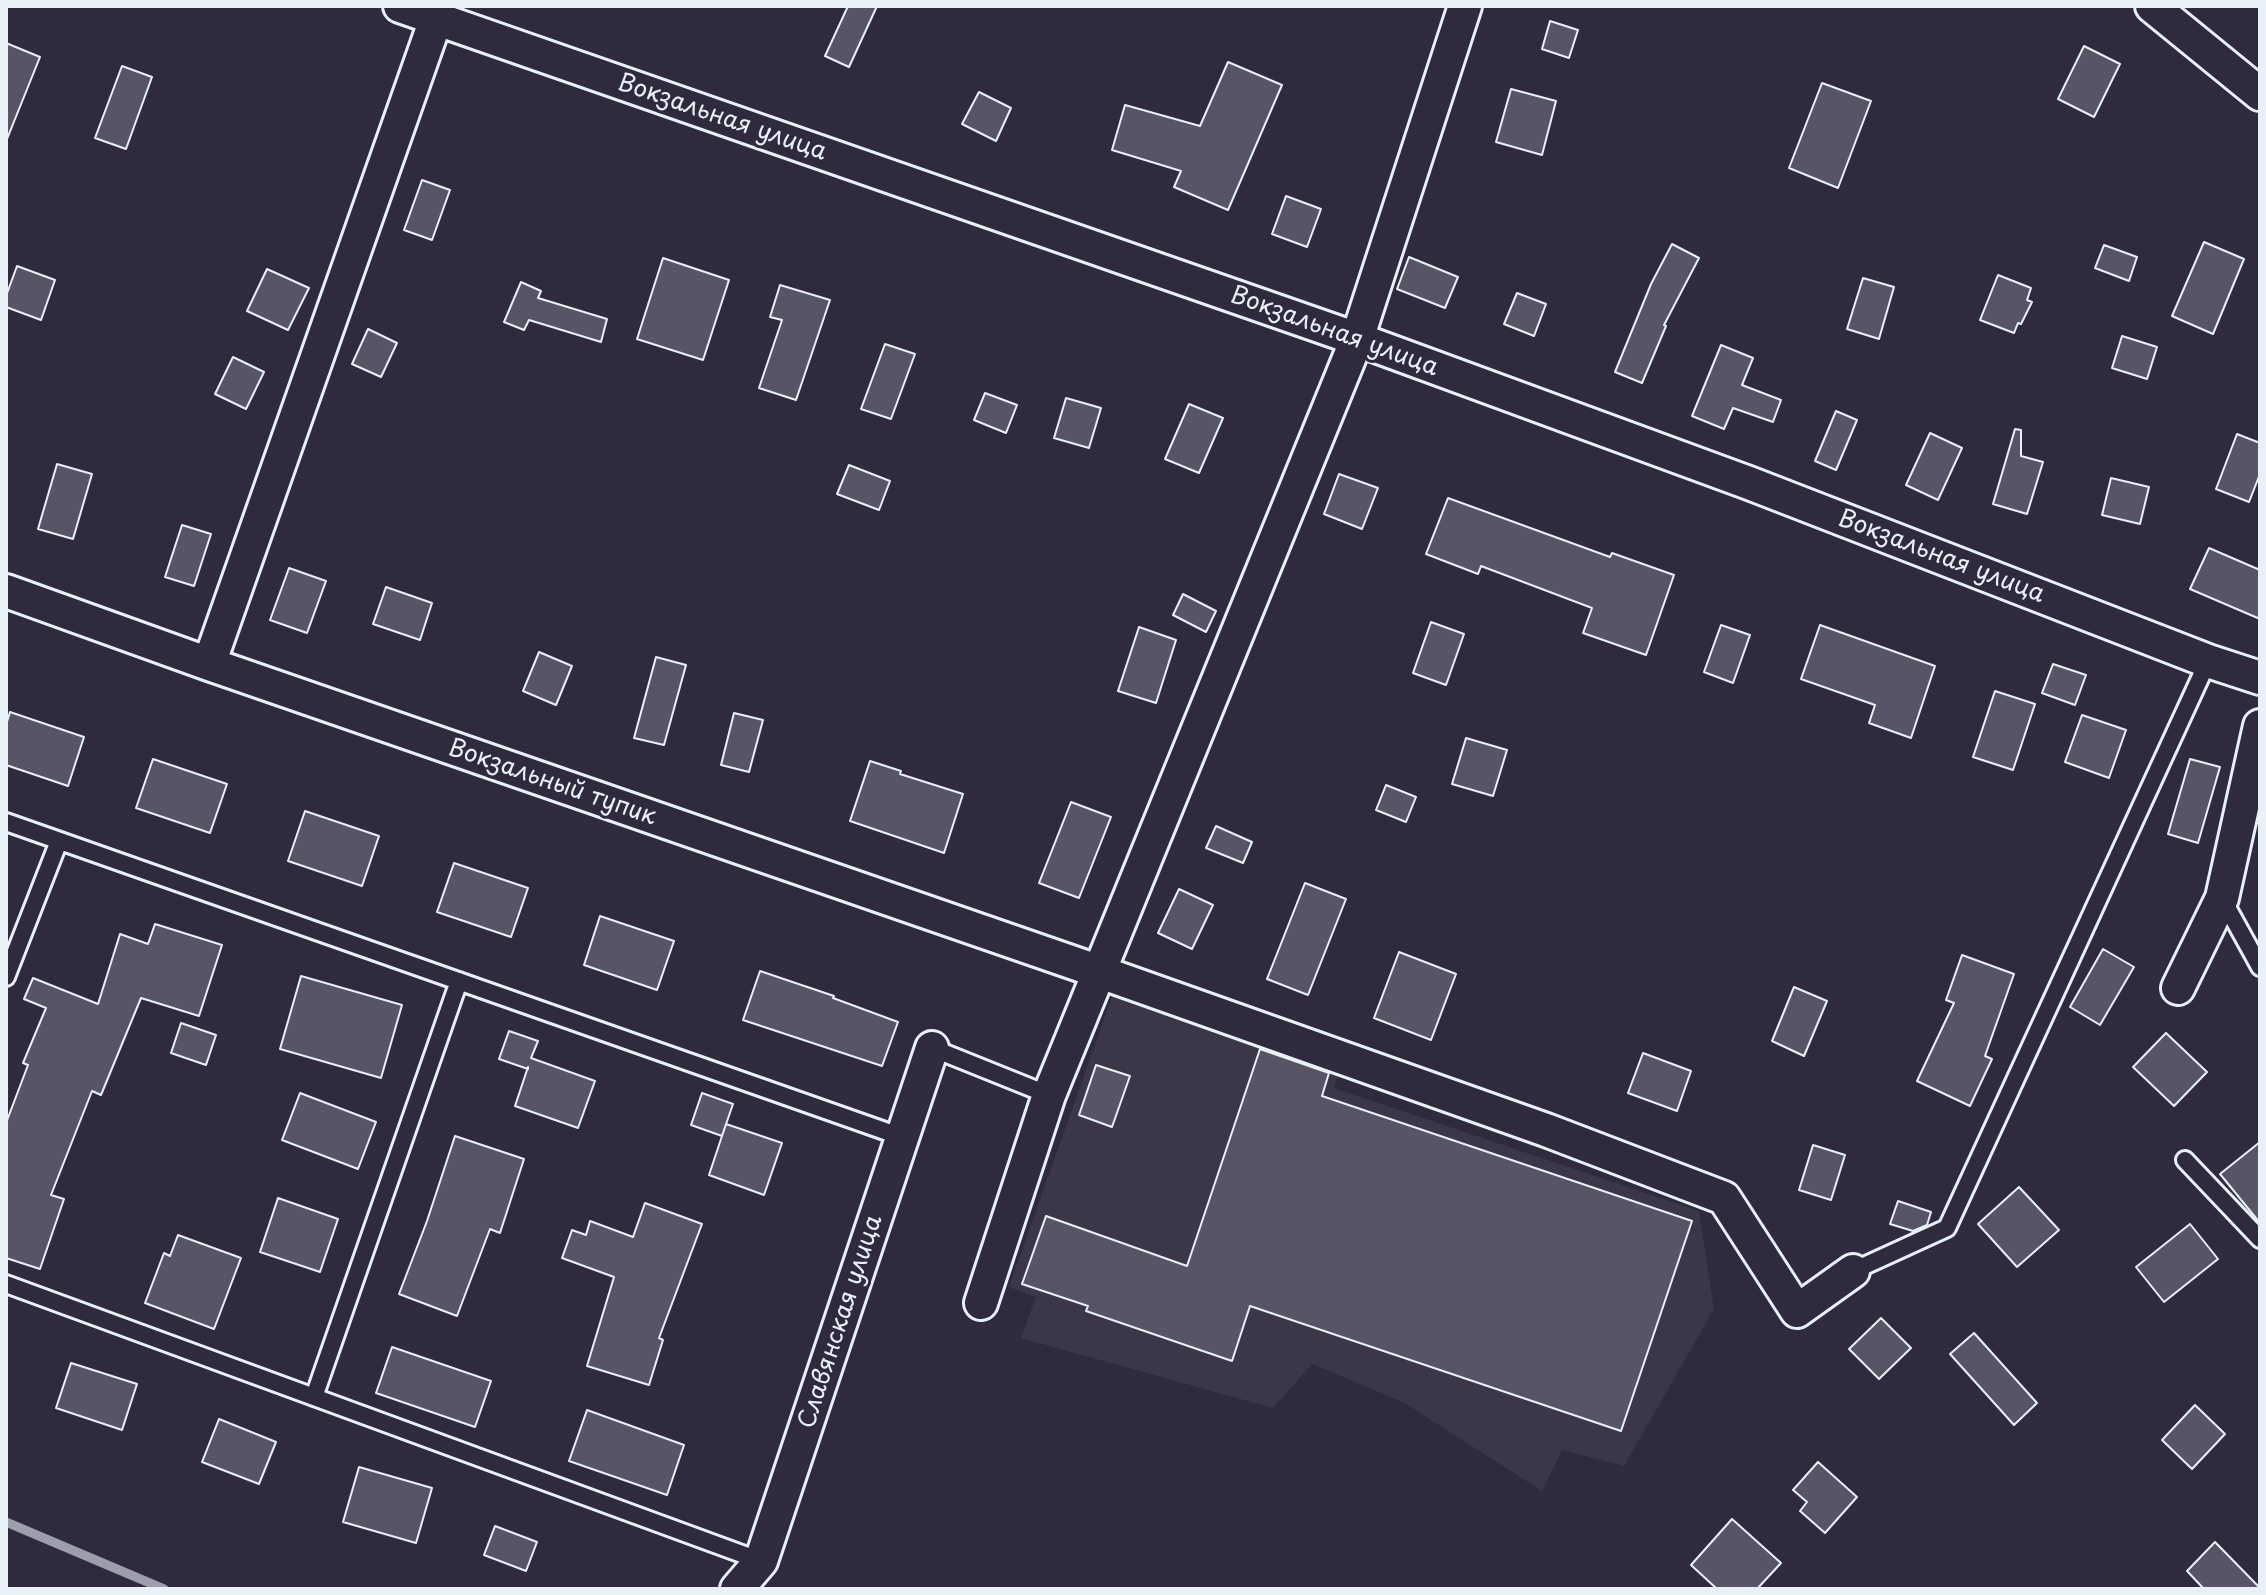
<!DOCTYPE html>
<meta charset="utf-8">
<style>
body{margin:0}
#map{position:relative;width:2266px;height:1595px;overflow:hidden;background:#2f2a3d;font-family:"Playpen Sans",sans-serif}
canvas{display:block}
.frame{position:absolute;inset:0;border:8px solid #e8f1f8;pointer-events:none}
</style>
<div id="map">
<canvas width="2266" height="1595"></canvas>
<div class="frame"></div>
</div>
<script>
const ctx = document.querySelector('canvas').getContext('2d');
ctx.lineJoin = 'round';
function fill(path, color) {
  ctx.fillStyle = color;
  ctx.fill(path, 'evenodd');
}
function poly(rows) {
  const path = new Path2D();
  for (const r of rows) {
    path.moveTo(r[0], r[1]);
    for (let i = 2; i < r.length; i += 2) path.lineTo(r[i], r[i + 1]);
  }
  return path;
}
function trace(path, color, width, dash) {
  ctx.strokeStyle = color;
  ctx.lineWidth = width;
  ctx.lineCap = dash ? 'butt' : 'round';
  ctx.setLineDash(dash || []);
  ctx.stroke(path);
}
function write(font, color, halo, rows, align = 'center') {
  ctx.font = font + ' "Playpen Sans",sans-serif';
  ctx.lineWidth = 6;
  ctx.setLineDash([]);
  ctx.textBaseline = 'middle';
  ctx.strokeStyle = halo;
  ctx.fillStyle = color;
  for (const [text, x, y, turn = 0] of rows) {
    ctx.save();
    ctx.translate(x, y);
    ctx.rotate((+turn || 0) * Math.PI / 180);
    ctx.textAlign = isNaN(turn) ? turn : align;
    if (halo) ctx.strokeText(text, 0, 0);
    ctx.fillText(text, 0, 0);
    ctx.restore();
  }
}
const built = poly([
 [1114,991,1341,1066,1334,1088,1699,1211,1714,1309,1624,1466,1562,1450,1542,1491,1403,1402,1312,1364,1273,1408,1021,1338,1036,1297,1009,1287]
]);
const stream = poly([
 [6,1522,164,1589]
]);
const building = poly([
 [848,6,877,6,849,67,825,56,848,6],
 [1550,21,1578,30,1569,58,1542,49,1550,21],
 [6,43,40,57,7,139,6,139,6,43],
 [2084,46,2120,64,2094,117,2058,99,2084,46],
 [1228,62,1282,85,1228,210,1174,187,1181,171,1112,150,1125,105,1200,126,1228,62],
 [122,66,152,77,126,149,95,138,122,66],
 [1822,83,1871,101,1838,188,1789,168,1822,83],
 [1511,89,1556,101,1542,155,1496,142,1511,89],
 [979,92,1011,108,996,141,962,124,979,92],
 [422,180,450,190,432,240,404,230,422,180],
 [1286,196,1321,209,1307,247,1272,234,1286,196],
 [2204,242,2244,259,2213,334,2172,316,2204,242],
 [1672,244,1699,258,1664,325,1666,326,1642,383,1615,372,1651,284,1672,244],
 [2104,245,2137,257,2129,281,2095,268,2104,245],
 [1409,257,1458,277,1445,308,1397,289,1409,257],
 [663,258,729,280,703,360,637,339,663,258],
 [17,266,55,280,41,320,6,307,6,296,17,266],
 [267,269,309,288,288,330,247,311,267,269],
 [1998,275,2031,288,2027,300,2032,302,2021,324,2018,323,2014,333,1980,320,1998,275],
 [1863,278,1894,287,1879,339,1847,329,1863,278],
 [521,282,541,291,538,298,607,319,601,342,529,320,524,330,504,322,521,282],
 [780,285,830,300,796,400,759,388,782,320,770,317,780,285],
 [1517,293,1546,304,1534,336,1504,324,1517,293],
 [368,329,397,343,381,377,352,364,368,329],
 [2122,336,2157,347,2147,379,2112,368,2122,336],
 [885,344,915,354,891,419,861,409,885,344],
 [1721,345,1753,358,1742,385,1781,400,1773,422,1733,408,1724,429,1692,416,1721,345],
 [233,357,264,372,246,409,215,394,233,357],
 [985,393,1017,405,1006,433,974,420,985,393],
 [1066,398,1101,408,1089,448,1054,438,1066,398],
 [1189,404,1223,418,1199,473,1165,459,1189,404],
 [1836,411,1857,420,1836,470,1815,461,1836,411],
 [2015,429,2021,430,2021,456,2043,462,2027,514,1993,504,2015,429],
 [1930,433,1962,448,1938,500,1906,485,1930,433],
 [2237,434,2260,443,2260,474,2249,502,2216,489,2237,434],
 [57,464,92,474,73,539,38,529,57,464],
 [849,465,890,481,879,510,837,494,849,465],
 [1339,474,1378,488,1362,529,1324,514,1339,474],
 [2111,478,2149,487,2140,524,2102,515,2111,478],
 [1448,498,1610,557,1612,553,1674,575,1646,655,1583,633,1592,608,1481,566,1478,574,1426,554,1448,498],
 [182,525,211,534,194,586,165,577,182,525],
 [2209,548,2260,570,2260,619,2190,589,2209,548],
 [289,568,326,581,307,633,270,620,289,568],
 [386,587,432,603,420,640,373,624,386,587],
 [1183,594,1216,611,1206,632,1173,615,1183,594],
 [1431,622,1464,634,1446,685,1413,673,1431,622],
 [1721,625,1750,635,1733,683,1704,672,1721,625],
 [1820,625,1935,666,1911,738,1869,723,1875,705,1801,679,1820,625],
 [1139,627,1176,640,1156,703,1118,691,1139,627],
 [539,652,572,666,556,705,523,691,539,652],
 [656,657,686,665,664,745,634,738,656,657],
 [2053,664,2086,675,2075,705,2042,693,2053,664],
 [1995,691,2035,704,2013,770,1973,757,1995,691],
 [10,712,84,737,68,786,6,765,6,725,10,712],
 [734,713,763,720,749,772,721,765,734,713],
 [2082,715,2126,730,2109,778,2065,762,2082,715],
 [1466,738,1507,750,1493,796,1452,784,1466,738],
 [153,759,227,784,210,833,136,808,153,759],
 [2190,759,2220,767,2198,843,2168,834,2190,759],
 [870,761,901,771,900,774,963,794,944,853,850,821,870,761],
 [1386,785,1416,797,1406,822,1376,810,1386,785],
 [1071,802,1111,817,1079,898,1039,883,1071,802],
 [305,811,379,836,362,886,288,861,305,811],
 [1216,826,1252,842,1243,863,1206,848,1216,826],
 [454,863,528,888,511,937,437,912,454,863],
 [1305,883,1346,899,1308,995,1267,979,1305,883],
 [1179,889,1213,905,1192,949,1158,933,1179,889],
 [600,916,674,941,657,990,584,965,600,916],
 [155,924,222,945,199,1016,141,998,101,1095,92,1091,51,1195,64,1199,40,1269,6,1258,6,1123,28,1065,23,1063,46,1008,24,999,33,978,98,1004,120,934,148,944,155,924],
 [2103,949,2134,967,2100,1025,2070,1007,2103,949],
 [1399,952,1456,974,1431,1040,1374,1018,1399,952],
 [1962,955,2014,974,1985,1056,1992,1059,1970,1106,1917,1081,1954,1003,1946,1000,1962,955],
 [760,971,834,996,833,998,898,1022,882,1066,743,1020,760,971],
 [301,976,402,1005,381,1078,280,1049,301,976],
 [1794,987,1827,1001,1804,1056,1772,1041,1794,987],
 [181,1023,216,1035,206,1065,171,1053,181,1023],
 [509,1031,538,1041,531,1058,595,1081,578,1128,515,1106,528,1067,528,1069,499,1059,509,1031],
 [2166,1033,2207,1072,2174,1106,2133,1067,2166,1033],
 [1260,1049,1329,1073,1322,1096,1692,1221,1621,1431,1250,1306,1232,1361,1086,1311,1088,1306,1022,1284,1046,1216,1187,1266,1260,1049],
 [1643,1053,1691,1071,1677,1111,1628,1093,1643,1053],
 [1096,1065,1130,1076,1112,1127,1079,1115,1096,1065],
 [300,1093,376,1122,358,1169,282,1140,300,1093],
 [702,1093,733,1104,722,1136,691,1125,702,1093],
 [726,1124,782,1143,764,1195,709,1175,726,1124],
 [455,1136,524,1159,500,1233,490,1229,457,1316,399,1294,427,1221,455,1136],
 [2260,1142,2260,1223,2220,1174,2260,1142],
 [1813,1145,1845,1155,1831,1200,1799,1190,1813,1145],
 [2019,1187,2059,1230,2017,1267,1978,1224,2019,1187],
 [278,1198,338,1219,320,1272,260,1252,278,1198],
 [1898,1201,1931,1212,1927,1225,1913,1231,1890,1224,1898,1201],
 [645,1203,702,1224,659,1338,663,1340,649,1385,587,1366,614,1277,562,1258,572,1230,586,1235,590,1221,633,1237,645,1203],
 [2190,1224,2218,1259,2164,1302,2136,1267,2190,1224],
 [178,1235,241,1258,214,1329,145,1303,164,1253,170,1256,178,1235],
 [1881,1318,1911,1348,1879,1379,1849,1349,1881,1318],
 [1974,1333,2037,1403,2014,1425,1950,1354,1974,1333],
 [392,1347,491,1381,475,1427,376,1393,392,1347],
 [71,1363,137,1384,122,1430,56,1408,71,1363],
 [2195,1405,2225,1434,2192,1469,2162,1440,2195,1405],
 [587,1410,684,1445,667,1495,569,1461,587,1410],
 [219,1419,276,1442,259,1484,202,1462,219,1419],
 [1818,1462,1857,1497,1825,1533,1800,1511,1807,1502,1793,1490,1818,1462],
 [359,1467,432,1488,416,1543,343,1522,359,1467],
 [1732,1519,1781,1563,1757,1589,1717,1589,1691,1565,1732,1519],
 [495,1526,537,1542,526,1571,484,1555,495,1526],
 [2215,1542,2260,1588,2260,1589,2204,1589,2187,1571,2215,1542]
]);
const lane = poly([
 [6,822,902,1137],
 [2222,898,2260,967],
 [6,977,59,841],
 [932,1048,1049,1095],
 [2185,1160,2260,1239],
 [1853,1271,1947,1228,2208,661],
 [6,1284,761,1561],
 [314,1397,459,981]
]);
const street = poly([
 [400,6,1357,339,1749,483,2208,661,2260,678],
 [2152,6,2260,94],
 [6,591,209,664,1100,972,1546,1130,1724,1198,1797,1311,1853,1271],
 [209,664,436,19],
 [2178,988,2222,898,2260,726],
 [981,1303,1049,1095,1357,339,1465,6],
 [737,1589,761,1561,932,1048]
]);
const streetNames = [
 ["Вокзальная улица",722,118,19],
 ["Вокзальная улица",1334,332,20],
 ["Вокзальная улица",1941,557,21],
 ["Вокзальный тупик",552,783,19],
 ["Славянская улица",841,1322,-72]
];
fill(built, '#3b3749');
trace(stream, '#9c9fab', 9);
fill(building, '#575565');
trace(building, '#e8f1f8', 2);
trace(lane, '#e8f1f8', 22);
trace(street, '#e8f1f8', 38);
trace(lane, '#2f2a3d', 16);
trace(street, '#2f2a3d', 32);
write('24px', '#e8f1f8', '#2f2a3d', streetNames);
</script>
